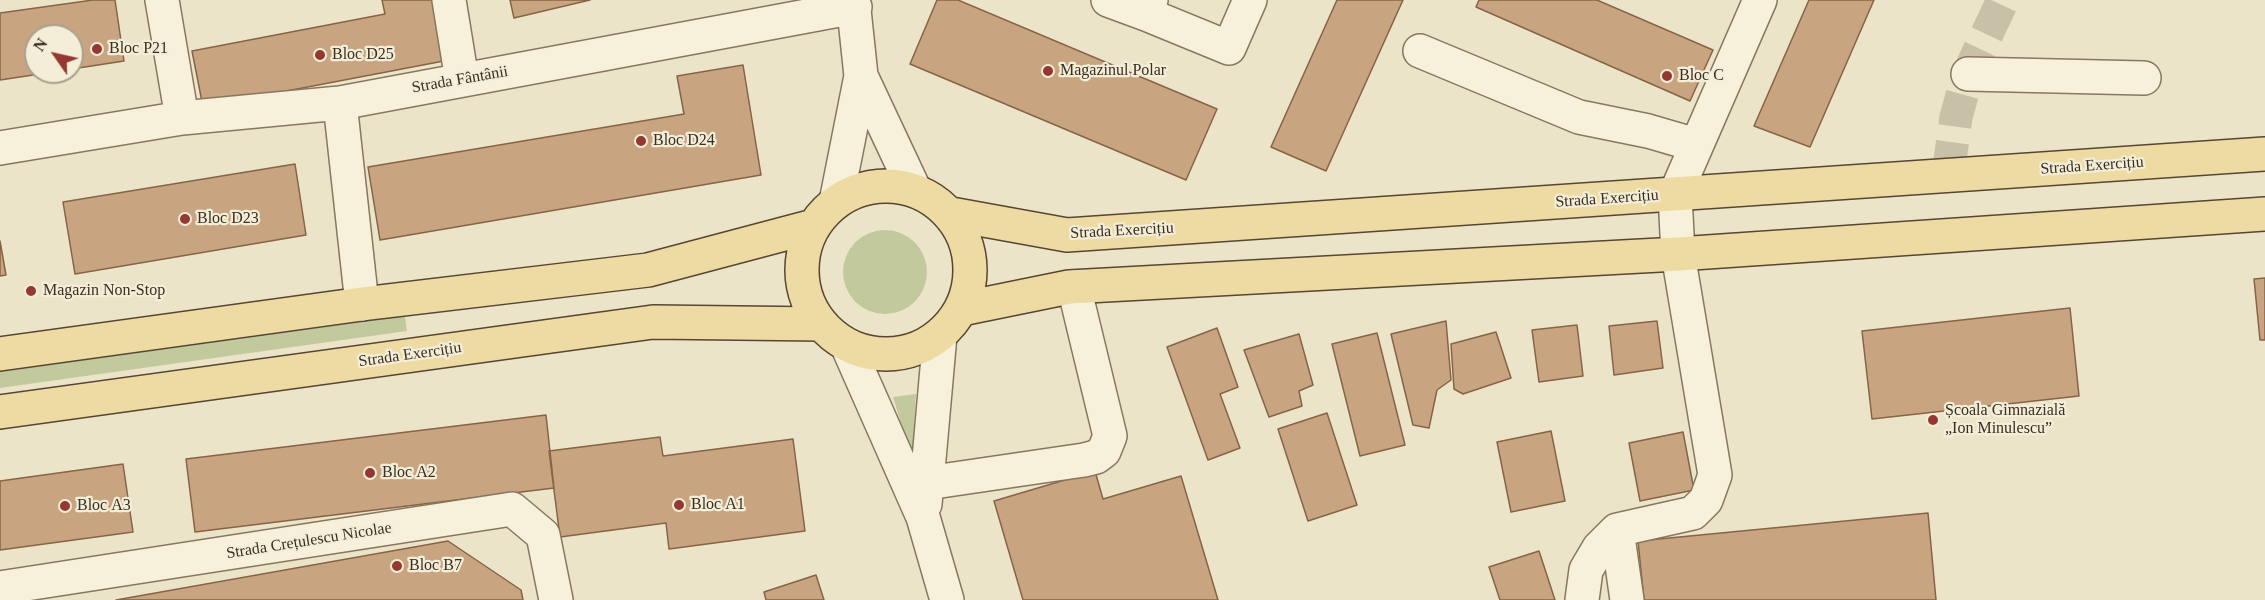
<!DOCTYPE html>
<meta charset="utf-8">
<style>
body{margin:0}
#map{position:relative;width:2265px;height:600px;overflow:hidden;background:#ece4c9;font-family:Georgia,serif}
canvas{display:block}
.north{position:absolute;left:24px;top:24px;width:60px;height:60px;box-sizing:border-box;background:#f4eed8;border:2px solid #a9a18f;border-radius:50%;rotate:304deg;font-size:16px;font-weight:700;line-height:24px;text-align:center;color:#392e21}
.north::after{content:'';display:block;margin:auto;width:21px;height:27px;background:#943831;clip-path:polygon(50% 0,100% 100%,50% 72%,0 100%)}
</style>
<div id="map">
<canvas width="2265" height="600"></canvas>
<div class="north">N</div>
</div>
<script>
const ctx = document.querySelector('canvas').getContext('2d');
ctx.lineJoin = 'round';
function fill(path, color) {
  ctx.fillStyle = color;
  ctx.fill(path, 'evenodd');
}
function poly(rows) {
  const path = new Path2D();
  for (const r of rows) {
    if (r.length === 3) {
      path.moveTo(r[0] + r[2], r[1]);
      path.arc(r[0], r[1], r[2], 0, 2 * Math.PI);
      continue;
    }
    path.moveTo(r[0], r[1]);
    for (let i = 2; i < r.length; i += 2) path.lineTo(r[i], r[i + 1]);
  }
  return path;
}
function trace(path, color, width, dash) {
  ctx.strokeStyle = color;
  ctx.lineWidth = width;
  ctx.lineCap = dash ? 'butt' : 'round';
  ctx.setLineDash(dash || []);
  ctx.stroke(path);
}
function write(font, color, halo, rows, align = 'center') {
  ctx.font = font + ' Georgia,serif';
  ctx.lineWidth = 4.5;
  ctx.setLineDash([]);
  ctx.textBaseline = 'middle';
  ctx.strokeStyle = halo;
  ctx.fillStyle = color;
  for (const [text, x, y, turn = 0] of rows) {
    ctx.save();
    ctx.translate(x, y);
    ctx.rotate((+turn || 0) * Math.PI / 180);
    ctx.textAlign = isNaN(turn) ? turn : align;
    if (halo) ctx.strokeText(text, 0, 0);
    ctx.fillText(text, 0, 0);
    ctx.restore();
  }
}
const green = poly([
 [885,272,42],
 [405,316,407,331,0,388,0,372],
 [916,394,912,460,893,397]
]);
const building = poly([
 [93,0,115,0,124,61,72,69,72,36,36,36,36,72,53,72,0,80,0,13,93,0],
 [382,0,437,0,449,60,203,107,192,51,385,14,382,0],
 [510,0,590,0,514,18,510,0],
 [937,0,958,0,1217,109,1186,180,910,64,937,0],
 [1337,0,1403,0,1326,171,1271,147,1337,0],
 [1479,0,1597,0,1713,50,1690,101,1476,7,1479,0],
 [1809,0,1874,0,1810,147,1754,126,1809,0],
 [743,65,761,175,380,240,368,167,684,114,677,76,743,65],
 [295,164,306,235,75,274,63,202,295,164],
 [0,241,6,275,0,276,0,241],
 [2265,278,2265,340,2260,340,2254,279,2265,278],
 [2070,308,2079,396,1872,419,1862,331,2070,308],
 [1446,321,1451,380,1437,390,1429,428,1413,425,1391,334,1446,321],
 [1657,321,1663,368,1614,375,1609,326,1657,321],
 [1577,325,1583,376,1539,382,1532,330,1577,325],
 [1217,328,1238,387,1220,394,1240,448,1208,460,1167,347,1217,328],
 [1496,332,1511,378,1463,394,1454,389,1451,344,1496,332],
 [1377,333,1405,445,1360,456,1332,344,1377,333],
 [1299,334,1313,385,1299,391,1302,406,1269,417,1244,350,1299,334],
 [1327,413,1357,505,1308,521,1278,429,1327,413],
 [546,415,554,488,195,532,186,459,546,415],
 [1551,431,1565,501,1511,512,1497,442,1551,431],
 [1683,432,1694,490,1640,501,1629,443,1683,432],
 [660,437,663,456,793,439,805,531,669,549,666,523,560,537,549,451,660,437],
 [123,464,133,532,0,550,0,481,123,464],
 [1095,471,1103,499,1181,476,1218,600,1023,600,994,501,1095,471],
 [1928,513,1936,600,1644,600,1638,541,1928,513],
 [448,541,521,590,523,600,116,600,448,541],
 [1539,551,1555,600,1500,600,1489,567,1539,551],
 [816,575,824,600,766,600,764,592,816,575]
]);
const minorTunnel = poly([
 [1948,175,1956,117,1968,74,2003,0]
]);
const minor = poly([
 [162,0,182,118,340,103,855,7],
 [449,0,462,80],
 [1108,0,1146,14,1151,0],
 [1146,14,1229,48,1250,0],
 [1420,51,1579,117,1648,131,1696,145],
 [1968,74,2144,78],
 [861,76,914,189],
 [340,103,362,304],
 [0,148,182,118],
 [836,202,861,76,853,0],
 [847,345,923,517,947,600],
 [927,483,1084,460,1096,457,1104,451,1110,436,1074,287],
 [925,504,940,335],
 [1617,530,1627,600],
 [0,588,512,509,543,535,556,600],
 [1582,600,1586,570,1599,548,1617,530,1693,513,1706,500,1715,475,1678,254,1675,195,1760,0]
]);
const major = poly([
 [886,270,84],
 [951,214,1067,235,2265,154],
 [961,309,1069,287,1678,254,2265,214],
 [0,354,362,304,648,270,814,226],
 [0,412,653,322,821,324]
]);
const markers = [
 [97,49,6,"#943831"],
 [320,55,6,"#943831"],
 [1048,71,6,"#943831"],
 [1667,76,6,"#943831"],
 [641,141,6,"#943831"],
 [185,219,6,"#943831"],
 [31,291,6,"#943831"],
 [1933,420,6,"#943831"],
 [370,473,6,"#943831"],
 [679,505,6,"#943831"],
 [65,506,6,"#943831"],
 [397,566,6,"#943831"]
];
const poiNames = [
 ["Bloc P21",109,49],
 ["Bloc D25",332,55],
 ["Magazinul Polar",1060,71],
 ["Bloc C",1679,76],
 ["Bloc D24",653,141],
 ["Bloc D23",197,219],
 ["Magazin Non-Stop",43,291],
 ["Școala Gimnazială",1945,411],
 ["„Ion Minulescu”",1945,429],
 ["Bloc A2",382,473],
 ["Bloc A1",691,505],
 ["Bloc A3",77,506],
 ["Bloc B7",409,566]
];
const streetNames = [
 ["Strada Fântânii",460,80,-10],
 ["Strada Exercițiu",2092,166,-4],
 ["Strada Exercițiu",1607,199,-4],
 ["Strada Exercițiu",1122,231,-3],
 ["Strada Exercițiu",410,355,-8],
 ["Strada Crețulescu Nicolae",309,541,-9]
];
fill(green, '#c2ca9d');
fill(building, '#c8a481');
trace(building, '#866445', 1.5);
trace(minorTunnel, '#c8c0a7', 33, [33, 16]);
trace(minor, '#88775e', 36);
trace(major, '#564632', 36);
trace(minor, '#f7f1dc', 33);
trace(major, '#eddba3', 33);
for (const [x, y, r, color] of markers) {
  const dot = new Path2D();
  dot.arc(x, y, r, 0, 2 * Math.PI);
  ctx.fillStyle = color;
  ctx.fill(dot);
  trace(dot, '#f4eed8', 2);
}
write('16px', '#392e21', '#f4eed8', poiNames, 'left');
write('16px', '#392e21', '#f4eed8', streetNames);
</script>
